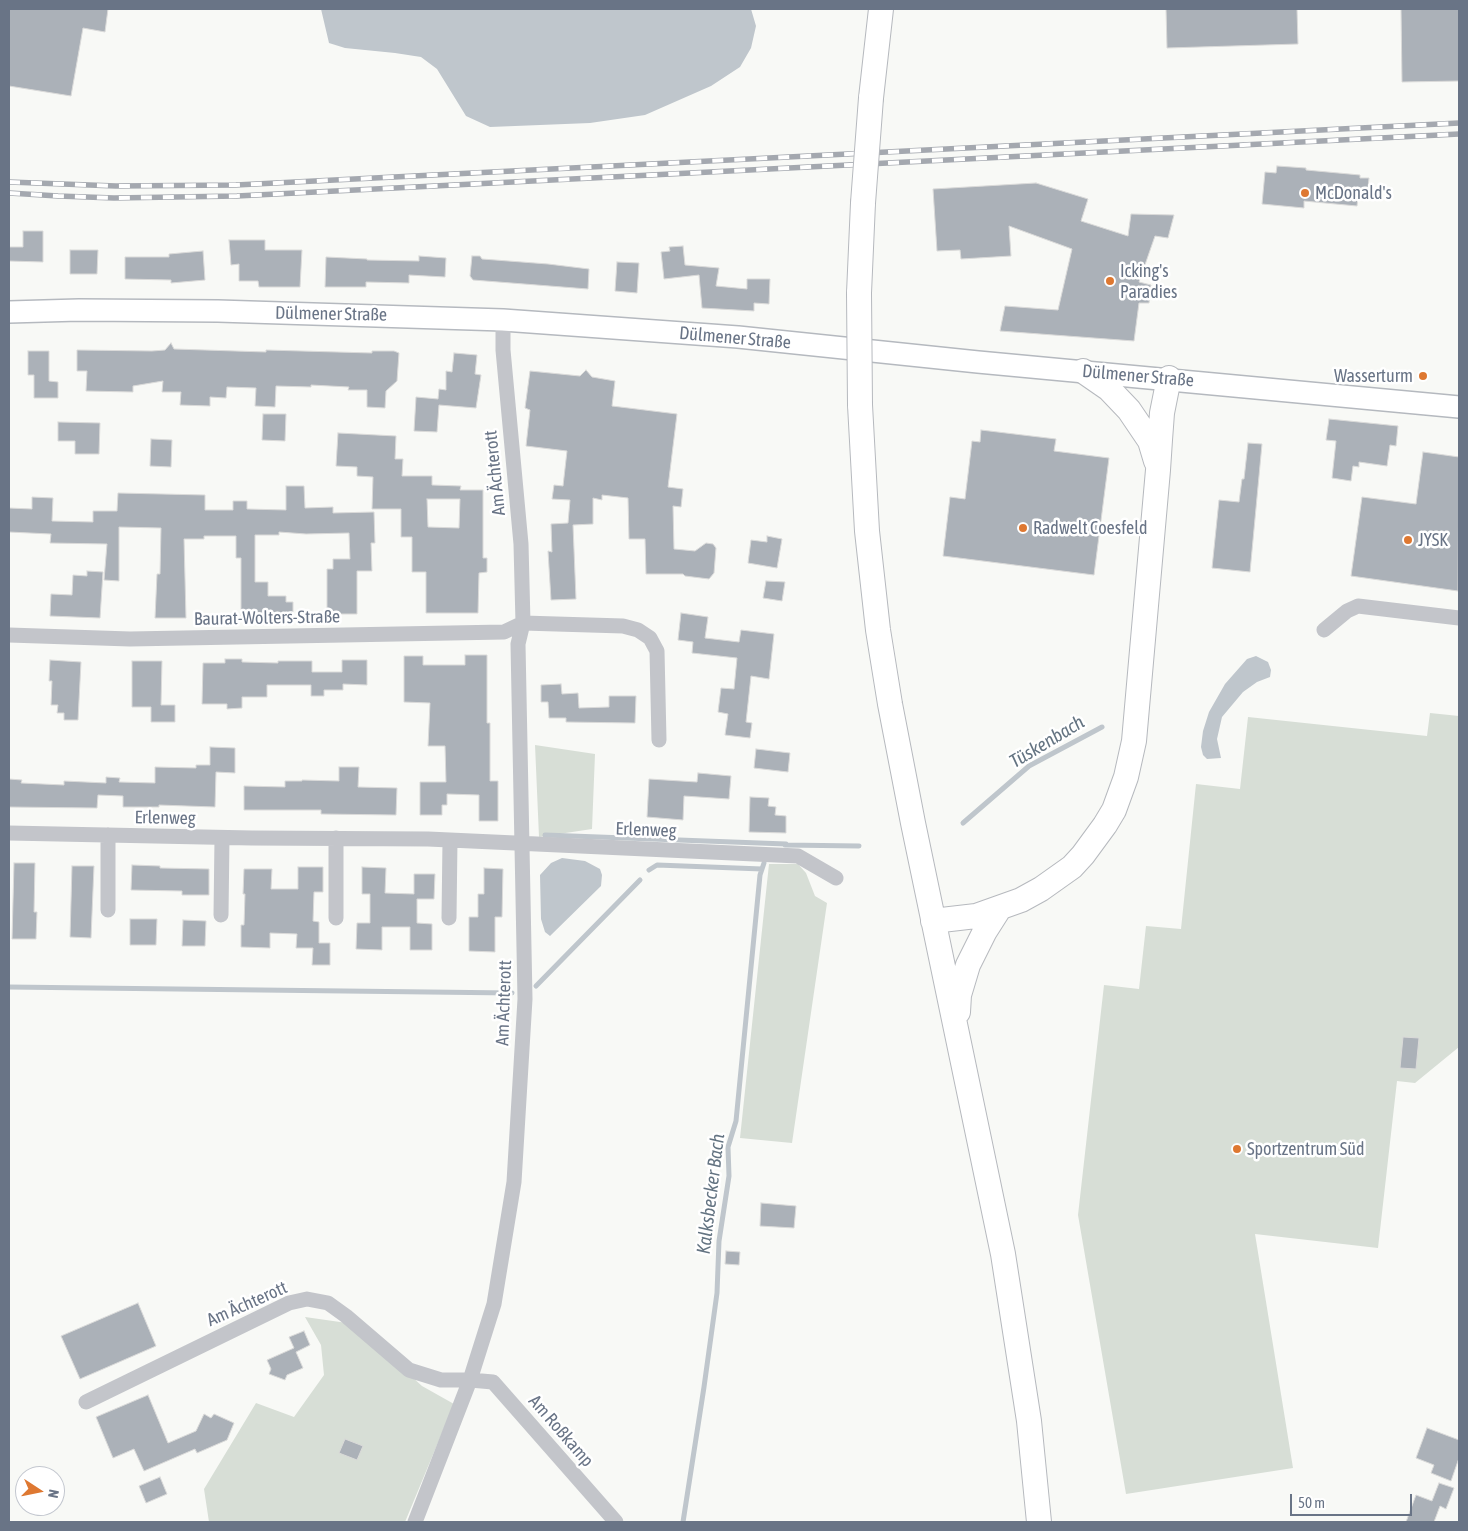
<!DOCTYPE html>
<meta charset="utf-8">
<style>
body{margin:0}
#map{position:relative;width:1468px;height:1531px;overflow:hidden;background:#f8f9f6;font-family:"Asap Condensed",sans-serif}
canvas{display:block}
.frame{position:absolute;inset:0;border:10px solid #697486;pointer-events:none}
.north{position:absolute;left:15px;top:1466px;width:50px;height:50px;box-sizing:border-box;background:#fff;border:1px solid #c3c7cf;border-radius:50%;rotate:101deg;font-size:14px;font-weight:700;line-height:20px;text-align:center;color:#697486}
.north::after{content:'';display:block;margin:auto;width:18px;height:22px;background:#de7831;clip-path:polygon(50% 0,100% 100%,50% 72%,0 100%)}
.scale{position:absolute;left:1290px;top:1494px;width:122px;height:22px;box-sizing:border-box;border:2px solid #697486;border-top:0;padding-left:6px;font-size:15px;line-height:18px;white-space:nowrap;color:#697486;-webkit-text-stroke:4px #fff;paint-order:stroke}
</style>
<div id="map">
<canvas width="1468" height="1531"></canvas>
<div class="frame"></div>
<div class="north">N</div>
<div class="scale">50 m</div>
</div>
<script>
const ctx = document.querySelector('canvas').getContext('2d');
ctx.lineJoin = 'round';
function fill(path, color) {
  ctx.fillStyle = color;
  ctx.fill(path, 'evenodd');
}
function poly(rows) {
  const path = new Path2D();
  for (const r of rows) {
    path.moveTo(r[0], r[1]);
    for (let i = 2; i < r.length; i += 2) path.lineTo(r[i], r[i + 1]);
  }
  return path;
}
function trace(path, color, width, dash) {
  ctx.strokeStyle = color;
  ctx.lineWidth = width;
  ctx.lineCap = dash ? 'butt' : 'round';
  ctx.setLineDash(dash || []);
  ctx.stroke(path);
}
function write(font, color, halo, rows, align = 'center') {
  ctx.font = font + ' "Asap Condensed",sans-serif';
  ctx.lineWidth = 5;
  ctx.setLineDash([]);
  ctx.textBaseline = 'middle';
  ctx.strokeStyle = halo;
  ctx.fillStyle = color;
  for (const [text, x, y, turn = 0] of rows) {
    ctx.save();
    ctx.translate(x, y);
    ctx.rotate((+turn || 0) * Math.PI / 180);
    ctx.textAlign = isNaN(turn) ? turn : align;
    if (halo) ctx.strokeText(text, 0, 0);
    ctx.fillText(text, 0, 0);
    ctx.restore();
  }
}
const green = poly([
 [1430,713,1459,716,1459,1047,1415,1083,1397,1081,1378,1248,1255,1234,1293,1468,1126,1494,1078,1215,1104,985,1139,989,1146,926,1181,929,1196,784,1240,789,1248,717,1427,736],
 [535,745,595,754,592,829,539,837],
 [769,864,798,864,806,873,815,896,827,903,792,1143,740,1138],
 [305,1317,354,1324,422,1386,454,1404,405,1522,209,1522,204,1489,256,1403,294,1417,324,1375,321,1345]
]);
const water = poly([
 [321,9,751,9,756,26,751,48,740,67,711,86,645,115,590,123,490,127,466,116,437,69,421,57,395,53,345,48,329,43],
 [1256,656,1268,662,1271,670,1270,677,1257,682,1243,692,1222,717,1217,739,1221,758,1207,759,1203,755,1201,747,1203,731,1209,712,1225,684,1247,659],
 [562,858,585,861,600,869,602,875,601,886,550,936,545,932,541,919,540,875,551,863]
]);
const stream = poly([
 [963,823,1029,766,1102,727],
 [545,835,786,844],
 [785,845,859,846],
 [649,870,657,865,762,869],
 [536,986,640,880],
 [9,987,512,993],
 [683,1522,704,1387,717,1293,719,1241,729,1176,728,1147,736,1121,760,875,764,863]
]);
const building = poly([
 [9,9,108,9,105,32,83,28,71,96,9,86,9,9],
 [1166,9,1297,9,1298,44,1167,48,1166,9],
 [1401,9,1459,9,1459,81,1402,82,1401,9],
 [1277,166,1306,168,1306,170,1360,175,1360,178,1369,178,1367,198,1358,197,1357,206,1304,201,1304,208,1262,204,1265,172,1276,173,1277,166],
 [1036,183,1088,199,1081,221,1128,236,1131,214,1174,215,1168,238,1155,236,1139,282,1151,285,1149,303,1139,303,1134,341,1000,331,1005,306,1058,310,1072,249,1009,226,1011,256,961,259,960,250,937,251,933,189,1036,183],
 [23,231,43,231,43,262,9,261,9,247,23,247,23,231],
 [229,240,265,240,265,250,302,250,300,287,259,287,258,281,239,281,239,264,231,265,229,240],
 [683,246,685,265,719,268,716,286,747,289,747,279,770,279,769,304,754,303,754,311,702,308,699,275,664,279,661,252,670,251,669,247,683,246],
 [70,250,98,250,97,274,70,274,70,250],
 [203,251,205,280,171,283,171,280,125,279,125,257,169,257,169,254,203,251],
 [419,256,446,258,445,277,409,275,409,283,366,282,366,287,325,287,326,257,367,259,367,260,419,261,419,256],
 [472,256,480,256,482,259,548,264,589,269,588,289,473,280,470,276,472,256],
 [617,262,639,263,637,293,615,291,617,262],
 [171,343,174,349,266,352,266,350,372,353,372,351,394,351,399,353,397,381,386,391,385,408,367,407,367,390,348,390,349,387,311,385,311,387,276,386,275,407,255,406,256,388,227,387,226,398,210,397,210,406,180,405,181,392,162,392,163,381,133,386,133,392,86,391,87,371,77,371,77,350,152,351,165,350,171,343],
 [28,351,49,351,49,381,58,382,58,398,34,398,34,375,28,375,28,351],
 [454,353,477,355,475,374,481,375,476,408,439,405,437,432,414,431,416,397,438,399,439,389,446,390,446,371,452,372,454,353],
 [586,370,592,377,615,381,612,406,677,414,668,487,683,489,681,507,673,506,674,549,695,551,706,543,713,544,716,548,714,573,709,579,685,576,683,574,646,574,645,539,629,539,628,498,602,495,602,500,593,498,593,524,573,525,576,599,551,600,548,551,552,552,551,524,568,523,570,500,552,499,554,485,563,486,567,451,526,446,530,410,525,408,530,371,580,376,586,370],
 [263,414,286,414,285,441,262,440,263,414],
 [1329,419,1398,426,1396,446,1390,445,1387,466,1359,462,1359,467,1353,466,1351,481,1332,478,1336,441,1326,440,1329,419],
 [58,422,100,423,99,454,75,454,75,441,58,441,58,422],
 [981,430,1056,439,1054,451,1109,458,1094,575,943,556,950,497,965,499,972,441,980,442,981,430],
 [338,433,396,436,395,459,403,459,402,476,432,476,432,485,461,486,460,490,483,490,483,558,487,558,487,572,479,573,478,613,426,613,426,572,412,572,412,537,401,537,401,509,372,509,373,477,357,476,357,467,336,466,338,433],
 [427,499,460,499,459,528,428,527,427,499],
 [151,439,172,440,171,467,150,466,151,439],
 [1248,443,1262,444,1250,572,1212,568,1219,500,1239,502,1242,479,1244,479,1248,443],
 [1423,452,1459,457,1458,591,1351,576,1362,497,1416,504,1423,452],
 [286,486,304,486,305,508,333,507,333,513,374,512,375,543,371,543,372,571,357,571,357,614,327,614,327,569,333,569,333,559,350,559,349,533,306,534,279,532,279,535,255,535,255,582,268,582,268,596,286,596,286,602,293,602,293,616,241,616,241,558,236,558,236,536,204,536,204,539,184,539,186,618,155,618,157,574,160,574,161,528,119,527,119,581,104,580,107,544,50,543,51,534,9,532,9,508,32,509,32,497,53,498,52,521,93,522,93,511,117,511,118,493,205,495,205,510,233,510,233,501,247,501,247,509,286,510,286,486],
 [767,536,782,539,777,568,748,563,751,540,767,542,767,536],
 [87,571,103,572,100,618,50,616,51,594,72,595,73,575,87,576,87,571],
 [766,581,785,582,782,601,763,598,766,581],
 [681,613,708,617,705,638,739,642,741,630,774,634,769,679,751,676,746,722,752,723,750,738,725,735,728,714,718,712,721,688,734,689,737,658,692,653,693,642,678,640,681,613],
 [465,655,487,655,487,723,490,723,490,781,498,781,498,821,479,821,479,795,447,794,447,805,442,805,442,815,420,815,420,782,446,782,445,746,428,746,430,703,404,702,404,656,423,656,423,665,465,665,465,655],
 [225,659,242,659,242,662,278,663,278,661,312,661,312,672,342,672,342,660,367,660,367,685,343,684,343,690,324,690,324,696,311,696,311,685,267,685,267,697,242,697,242,708,227,709,227,704,202,704,203,663,225,663,225,659],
 [50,660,81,662,78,720,64,720,64,713,57,713,58,705,51,705,52,681,49,681,50,660],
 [132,661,162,661,161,705,175,705,175,722,151,722,151,707,132,707,132,661],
 [561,684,562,694,578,693,579,708,609,707,609,696,636,696,635,723,566,722,566,718,549,718,548,702,541,702,541,685,561,684],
 [210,747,235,748,235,773,216,772,215,807,159,805,159,807,123,807,123,796,98,795,97,808,9,807,9,779,22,780,21,783,64,785,64,781,106,783,106,777,120,778,119,782,155,783,155,767,196,768,196,765,210,765,210,747],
 [756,749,790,753,788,772,754,768,756,749],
 [339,767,359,767,358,787,397,788,396,815,321,814,321,810,244,810,244,786,285,787,285,781,302,781,302,780,339,781,339,767],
 [698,773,731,776,729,799,684,796,683,820,647,817,649,779,697,782,698,773],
 [750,797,769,798,768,806,776,807,775,815,786,816,786,833,749,832,750,797],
 [14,863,35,863,34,912,37,912,36,939,12,939,14,863],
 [132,865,160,866,160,868,209,869,209,895,182,895,182,891,131,890,132,865],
 [72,866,94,866,91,938,70,937,72,866],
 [298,867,323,867,323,892,314,892,313,921,319,922,319,943,330,943,330,965,312,965,313,948,296,948,297,934,270,933,270,948,241,947,241,925,244,925,245,894,243,894,244,869,272,869,271,889,298,889,298,867],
 [362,867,386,868,385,893,414,894,414,874,435,874,434,899,417,899,417,923,432,924,432,950,410,950,410,927,382,927,382,950,356,949,357,923,370,923,370,894,362,894,362,867],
 [484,868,503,869,502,917,495,917,495,952,469,951,469,917,478,917,478,894,484,894,484,868],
 [130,919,157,919,156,945,130,945,130,919],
 [183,920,206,921,205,946,182,946,183,920],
 [1403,1037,1419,1038,1416,1069,1400,1068,1403,1037],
 [761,1203,796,1206,794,1228,760,1226,761,1203],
 [726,1251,740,1252,739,1265,725,1264,726,1251],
 [138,1303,156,1346,80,1379,61,1336,138,1303],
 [304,1331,310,1345,296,1352,303,1368,287,1375,285,1380,269,1374,271,1369,267,1360,294,1348,289,1337,304,1331],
 [148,1395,168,1443,196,1431,204,1414,211,1418,214,1414,234,1423,227,1440,197,1453,195,1449,144,1471,134,1449,113,1458,96,1417,148,1395],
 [1427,1428,1459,1440,1459,1458,1451,1481,1431,1473,1434,1465,1416,1458,1427,1428],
 [345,1439,363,1446,357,1460,339,1453,345,1439],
 [160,1477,167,1494,146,1503,139,1486,160,1477],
 [1439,1483,1454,1488,1446,1509,1440,1506,1434,1522,1406,1522,1416,1495,1432,1501,1439,1483]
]);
const street = poly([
 [1324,630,1347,611,1358,606,1459,618],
 [9,635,130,639,504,632,523,623,623,626,638,630,650,638,657,651,659,740],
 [9,833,252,838,428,839,798,856,836,878],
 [108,910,108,835],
 [221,915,222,838],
 [336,918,336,838],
 [449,918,450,840],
 [86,1402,289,1303,307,1299,328,1303,346,1316,409,1370,441,1380,470,1380,493,1382,616,1522],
 [415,1522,470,1380,494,1304,514,1182,525,999,518,644,523,623,521,544,503,350,503,320]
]);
const secondary = poly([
 [9,312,79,310,218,311,503,320,738,337,978,362,1459,407]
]);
const primary = poly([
 [871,98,881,9],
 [859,293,863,203],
 [1083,371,1109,389,1129,410,1150,441,1156,461],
 [860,405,867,531,878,630,890,704,913,823,1003,1254,1029,1421,1039,1522],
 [933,921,976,916,1021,900,1041,889,1072,867,1083,855,1105,825,1114,810,1126,777,1134,741,1158,470,1160,440,1162,413,1169,378],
 [958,1012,959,995,968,965,985,931,999,909]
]);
const rail = poly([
 [9,182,116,186,236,185,1459,123],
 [9,193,58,196,114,198,237,196,1459,134]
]);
const primaryBridge = poly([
 [863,203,871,98],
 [859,293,860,405]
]);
const markers = [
 [1305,193,5,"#de7831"],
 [1110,281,5,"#de7831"],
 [1423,376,5,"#de7831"],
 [1023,528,5,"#de7831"],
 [1408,540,5,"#de7831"],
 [1237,1149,5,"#de7831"]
];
const poiNames = [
 ["McDonald's",1315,193],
 ["Icking's",1120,271],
 ["Paradies",1120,292],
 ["Wasserturm",1413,376,"right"],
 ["Radwelt Coesfeld",1033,528],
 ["JYSK",1418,540],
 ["Sportzentrum Süd",1247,1149]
];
const streetNames = [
 ["Dülmener Straße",331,314,1],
 ["Dülmener Straße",735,338,5],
 ["Dülmener Straße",1138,376,5],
 ["Am Ächterott",495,473,-96],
 ["Baurat-Wolters-Straße",267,618,-1],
 ["Erlenweg",165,818,1],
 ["Erlenweg",646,830,2],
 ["Am Ächterott",504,1003,-88],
 ["Am Ächterott",247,1304,-24],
 ["Am Roßkamp",561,1431,49]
];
const waterNames = [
 ["Tüskenbach",1047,742,-31],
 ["Kalksbecker Bach",711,1194,-83]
];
fill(green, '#d7ded6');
fill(water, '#bfc6cc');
trace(stream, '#bfc6cc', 5);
fill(building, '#abb1b8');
trace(building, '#dadad9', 1);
trace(secondary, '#b5b9bf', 24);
trace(primary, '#b6b9be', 26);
trace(street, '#c3c5ca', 15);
trace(secondary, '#fff', 21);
trace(primary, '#fff', 24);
trace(rail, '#a4a8af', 5.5);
trace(rail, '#fff', 4, [11]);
trace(primaryBridge, '#b6b9be', 26, []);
trace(primaryBridge, '#fff', 24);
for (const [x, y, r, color] of markers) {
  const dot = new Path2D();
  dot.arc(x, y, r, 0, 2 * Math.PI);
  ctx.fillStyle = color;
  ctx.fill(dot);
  trace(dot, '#fff', 2);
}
write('18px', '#697486', '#fff', poiNames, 'left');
write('18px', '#697486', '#fff', streetNames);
write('italic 19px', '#647482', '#fff', waterNames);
</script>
